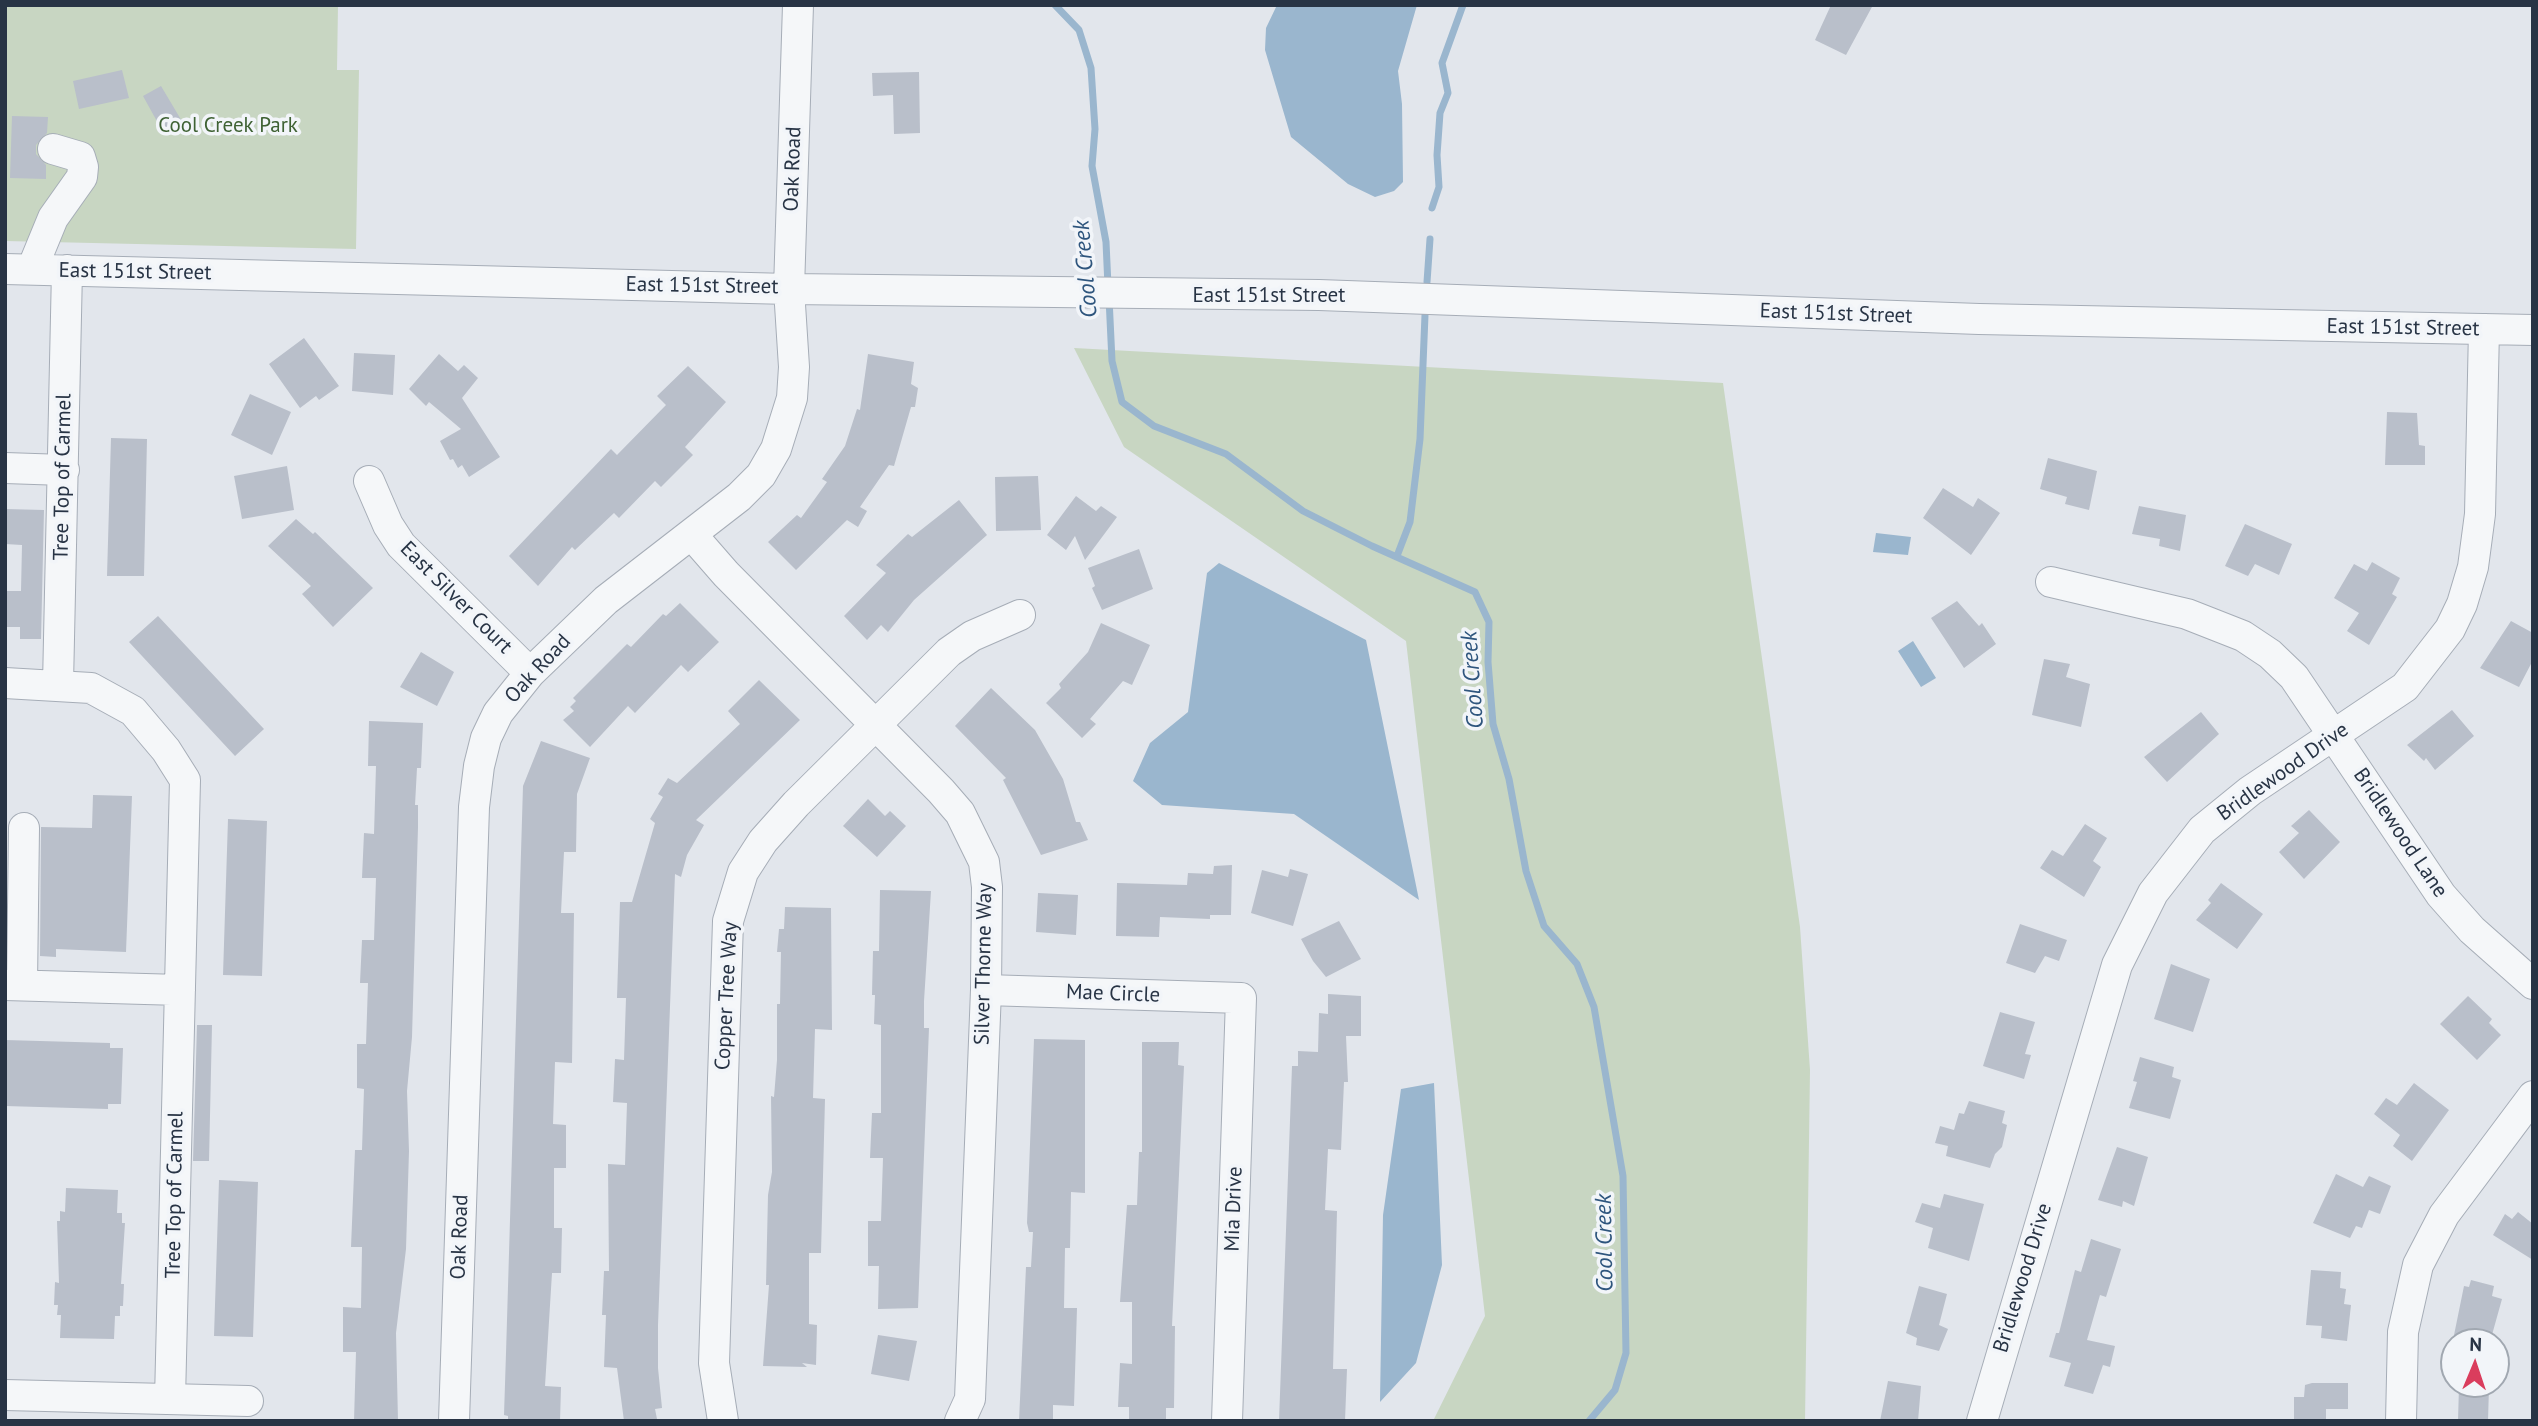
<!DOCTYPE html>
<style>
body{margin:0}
#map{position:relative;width:2538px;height:1426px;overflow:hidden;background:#e2e6ec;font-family:"PT Sans",sans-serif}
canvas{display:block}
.frame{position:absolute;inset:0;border:7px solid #283445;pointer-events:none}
.north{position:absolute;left:2440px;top:1328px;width:70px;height:70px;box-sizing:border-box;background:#f2f5f9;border:2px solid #a1a8b1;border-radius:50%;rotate:2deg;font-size:19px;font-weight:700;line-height:28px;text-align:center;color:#283445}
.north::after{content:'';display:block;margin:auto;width:24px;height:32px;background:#da3d5d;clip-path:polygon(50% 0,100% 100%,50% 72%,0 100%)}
</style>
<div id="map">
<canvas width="2538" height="1426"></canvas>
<div class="frame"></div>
<div class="north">N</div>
</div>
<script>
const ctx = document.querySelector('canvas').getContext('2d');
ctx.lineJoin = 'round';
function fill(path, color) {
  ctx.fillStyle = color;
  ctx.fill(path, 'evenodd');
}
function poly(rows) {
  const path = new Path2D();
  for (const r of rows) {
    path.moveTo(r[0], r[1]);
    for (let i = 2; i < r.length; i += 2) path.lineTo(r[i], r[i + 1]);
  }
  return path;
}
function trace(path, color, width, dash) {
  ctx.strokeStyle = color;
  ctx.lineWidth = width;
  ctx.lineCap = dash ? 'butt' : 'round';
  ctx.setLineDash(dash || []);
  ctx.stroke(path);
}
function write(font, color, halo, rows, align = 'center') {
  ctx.font = font + ' "PT Sans",sans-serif';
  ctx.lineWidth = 7;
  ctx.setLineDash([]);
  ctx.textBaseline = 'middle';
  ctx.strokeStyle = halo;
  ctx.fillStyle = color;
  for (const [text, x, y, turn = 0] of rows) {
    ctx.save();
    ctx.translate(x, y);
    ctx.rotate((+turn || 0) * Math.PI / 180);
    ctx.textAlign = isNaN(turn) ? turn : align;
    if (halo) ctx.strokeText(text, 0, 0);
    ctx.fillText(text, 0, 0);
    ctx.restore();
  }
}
const green = poly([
 [5,5,338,5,337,70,359,70,356,249,5,241],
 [1074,348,1723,383,1800,927,1810,1070,1805,1421,1433,1421,1485,1316,1406,641,1124,447]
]);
const water = poly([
 [1277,5,1417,5,1398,71,1402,104,1403,182,1394,191,1375,197,1348,184,1291,137,1265,50,1266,28],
 [1876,533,1911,537,1908,555,1873,552],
 [1219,563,1366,640,1419,900,1294,814,1162,805,1133,781,1150,743,1188,712,1207,573],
 [1913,641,1936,678,1921,687,1898,651],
 [1434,1083,1442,1265,1416,1363,1380,1402,1383,1215,1401,1089]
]);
const stream = poly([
 [1055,5,1079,30,1091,68,1095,129,1092,166,1106,242,1108,286],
 [1432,208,1439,187,1437,155,1440,113,1448,93,1442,63,1463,5],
 [1427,282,1430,239],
 [1109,298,1112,361,1122,402,1154,426,1226,454,1303,511,1372,546,1475,592,1489,622,1488,662,1493,724,1509,779,1526,871,1544,926,1577,964,1594,1007,1623,1176,1626,1353,1615,1390,1589,1421],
 [1397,556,1410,522,1420,439,1425,315]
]);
const building = poly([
 [1831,5,1873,5,1846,55,1815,40],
 [122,70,129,98,79,109,73,81],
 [919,72,920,133,894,134,893,95,873,96,872,73],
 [161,86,183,123,164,134,143,96],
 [12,116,48,117,47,133,36,145,36,154,46,165,46,179,10,178],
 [304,338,339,386,319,400,316,396,300,408,269,364],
 [354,353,395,355,393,395,352,391],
 [439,354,458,371,464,365,478,378,462,398,500,457,469,477,462,465,458,468,453,459,450,460,440,441,461,429,429,402,426,406,409,389],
 [868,354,914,362,911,384,918,388,915,407,911,407,894,466,889,465,860,507,867,511,858,527,847,520,796,570,768,542,797,515,801,518,827,482,822,479,845,446,857,409,860,410],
 [688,366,726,402,685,447,693,455,661,487,655,481,619,518,614,513,575,550,572,547,538,586,509,556,611,449,617,455,666,405,657,396],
 [250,394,291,412,272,455,231,435],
 [2387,412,2417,413,2419,445,2425,446,2425,465,2385,465],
 [111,438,147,439,144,576,107,576],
 [2048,458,2097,471,2089,510,2065,504,2067,497,2040,489],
 [287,466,294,510,242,519,234,476],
 [1038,476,1041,530,996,531,995,477],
 [1943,488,1973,507,1978,498,2000,513,1971,555,1923,518],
 [1076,496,1096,511,1101,506,1117,517,1085,560,1075,536,1066,550,1047,535],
 [959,500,987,535,914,600,888,632,881,625,867,640,844,616,886,573,876,565,908,534,912,537],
 [2139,506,2186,515,2180,551,2159,546,2160,539,2132,534],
 [5,509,44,510,41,639,20,639,20,627,5,627,5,591,21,591,22,545,5,544],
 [296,519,313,534,315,532,373,588,333,627,302,594,311,586,268,546],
 [2245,524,2292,544,2279,575,2255,564,2248,576,2225,566],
 [1139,549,1153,589,1102,610,1092,588,1095,586,1088,568],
 [2372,562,2400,578,2392,594,2397,597,2369,645,2347,631,2359,613,2334,598,2354,564,2367,571],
 [1957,601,1979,626,1982,623,1996,644,1964,668,1931,618],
 [680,603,719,642,688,672,681,665,635,713,628,706,590,747,563,720,574,711,570,707,576,701,573,698,627,644,631,647,663,614,666,616],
 [158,616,264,729,235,756,129,642],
 [2511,621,2533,633,2533,660,2519,687,2480,668],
 [1101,623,1150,645,1132,685,1123,681,1090,719,1096,724,1082,738,1046,703,1061,688,1059,684,1088,652],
 [421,652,454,672,437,706,400,687],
 [2044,659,2070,664,2066,677,2090,684,2081,727,2032,715],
 [759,680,800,720,696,820,704,825,687,855,681,877,675,874,658,1325,658,1368,662,1408,655,1409,657,1419,624,1421,617,1368,604,1367,606,1315,602,1315,604,1271,609,1271,608,1164,625,1165,627,1103,613,1102,615,1059,624,1060,626,998,617,998,620,902,632,902,655,823,650,819,663,797,658,794,668,778,677,783,740,724,728,711],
 [991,688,1035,730,1063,779,1076,822,1080,822,1088,840,1041,855,1003,780,1006,778,955,726],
 [2452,710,2474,736,2435,770,2426,758,2424,761,2407,745],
 [2201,712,2219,734,2167,782,2144,757],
 [369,721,423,723,421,768,417,768,415,805,418,805,418,827,412,1037,407,1091,409,1151,406,1249,396,1333,398,1421,354,1421,356,1352,343,1352,343,1307,361,1308,362,1247,351,1247,355,1150,362,1150,364,1089,357,1088,357,1044,366,1044,368,983,360,983,362,940,374,940,376,878,362,878,364,833,374,834,376,766,368,766],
 [541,741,590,758,577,794,576,852,564,852,561,913,574,913,572,1063,555,1062,553,1124,566,1125,566,1168,554,1168,554,1228,562,1228,561,1273,552,1273,545,1386,561,1387,560,1421,508,1421,508,1416,504,1415,506,1353,523,786],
 [93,795,132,796,126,952,56,949,56,957,40,956,41,827,92,828],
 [868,799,885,816,890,811,906,826,877,857,843,826],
 [2309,810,2340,842,2304,879,2279,852,2299,833,2291,826],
 [228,819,267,821,262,976,223,975],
 [2085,824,2107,838,2093,861,2101,867,2084,897,2040,868,2052,850,2063,856],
 [1232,865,1231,915,1210,915,1210,919,1160,917,1159,937,1116,936,1117,883,1187,885,1188,873,1213,874,1214,866],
 [1290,869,1308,874,1293,926,1251,913,1262,870,1288,877],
 [2221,883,2263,914,2237,949,2196,920,2211,903,2208,900],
 [880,890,931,891,924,1001,924,1028,929,1028,918,1308,878,1309,879,1266,868,1266,868,1221,881,1221,883,1158,870,1158,872,1113,881,1113,881,1025,874,1024,875,995,872,995,873,951,879,951],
 [1038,893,1078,895,1076,935,1036,932],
 [785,907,831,908,832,1030,815,1029,813,1098,825,1099,821,1253,809,1253,809,1324,817,1325,816,1365,802,1363,807,1367,763,1366,769,1285,766,1285,768,1195,772,1172,771,1096,774,1097,777,1060,777,1004,780,1004,781,952,777,952,779,929,784,929],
 [1339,921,1361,959,1326,977,1313,961,1301,939],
 [2020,924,2067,940,2059,961,2045,956,2035,973,2006,963],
 [2171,964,2210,979,2193,1032,2154,1019],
 [1328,994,1361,996,1361,1036,1346,1036,1348,1082,1344,1082,1341,1150,1328,1149,1325,1210,1337,1211,1333,1369,1347,1369,1345,1421,1279,1421,1292,1066,1298,1066,1298,1051,1318,1052,1319,1013,1328,1014],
 [2468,996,2492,1019,2489,1023,2501,1035,2477,1060,2440,1024],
 [2000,1012,2035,1022,2025,1054,2031,1055,2024,1079,1983,1066],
 [197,1025,212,1025,209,1161,193,1161],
 [1034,1039,1085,1040,1085,1193,1071,1192,1070,1248,1065,1248,1064,1308,1077,1308,1074,1406,1053,1405,1053,1421,1019,1421,1026,1267,1031,1267,1033,1232,1029,1232,1027,1223],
 [5,1040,110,1043,110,1048,123,1048,121,1104,108,1104,108,1109,5,1106],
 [1142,1042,1179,1042,1178,1065,1184,1066,1172,1326,1175,1326,1174,1408,1166,1408,1166,1421,1129,1421,1129,1407,1118,1407,1120,1363,1132,1364,1132,1302,1120,1302,1127,1205,1137,1205,1139,1152,1142,1152],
 [2140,1057,2174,1067,2172,1077,2181,1080,2170,1119,2129,1108,2137,1082,2133,1081],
 [2414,1083,2449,1110,2412,1161,2393,1146,2400,1135,2374,1114,2386,1098,2397,1105],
 [1969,1101,2005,1111,2002,1123,2007,1125,2002,1147,1995,1154,1990,1168,1946,1156,1948,1146,1935,1143,1940,1126,1954,1130,1959,1113,1964,1114],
 [2117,1147,2148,1157,2134,1206,2123,1201,2122,1207,2098,1200],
 [2336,1174,2363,1187,2369,1176,2391,1186,2380,1214,2369,1210,2362,1228,2356,1226,2350,1238,2313,1223],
 [219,1180,258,1182,253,1337,214,1336],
 [66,1188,118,1190,117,1213,122,1213,122,1223,125,1223,121,1284,124,1284,123,1306,120,1306,120,1316,115,1316,114,1339,60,1338,61,1315,57,1315,58,1305,54,1305,55,1282,59,1283,57,1221,60,1221,60,1211,65,1212],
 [1944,1194,1984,1204,1969,1261,1928,1248,1933,1228,1915,1222,1922,1203,1940,1208],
 [2518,1212,2533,1224,2533,1260,2493,1235,2505,1214,2512,1219],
 [2091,1239,2121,1249,2106,1297,2100,1295,2087,1340,2115,1346,2110,1367,2103,1365,2093,1394,2064,1386,2071,1363,2049,1357,2056,1333,2059,1333,2075,1270,2081,1272],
 [2311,1270,2341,1272,2340,1288,2346,1289,2344,1304,2351,1305,2347,1341,2321,1338,2322,1326,2306,1325],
 [2471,1280,2494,1286,2492,1296,2502,1299,2490,1342,2453,1340,2464,1286,2469,1287],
 [1919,1286,1947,1294,1939,1325,1948,1329,1939,1351,1916,1345,1917,1338,1906,1333],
 [878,1335,917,1341,909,1381,871,1374],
 [1888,1381,1921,1386,1918,1421,1880,1421],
 [2312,1383,2348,1383,2348,1409,2326,1409,2326,1421,2294,1421,2294,1397,2304,1397,2305,1385],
 [2459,1386,2489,1387,2488,1421,2458,1421]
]);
const minor = poly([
 [5,269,789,289,1319,295,1979,319,2533,330],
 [32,269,53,218,82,177,83,167,80,157,53,149],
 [5,468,64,470],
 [369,481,388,525,401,545,530,673],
 [692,535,726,574,941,791,960,813,984,862,987,887,986,990,970,1399,960,1421],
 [2051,582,2187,614,2243,636,2270,654,2294,677,2441,895,2472,930,2533,984],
 [5,683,91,688,133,711,166,750,185,780,170,1399],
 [58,684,67,270],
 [5,985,180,990],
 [22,985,24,828],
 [986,990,1241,998,1227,1421],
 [5,1395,248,1401],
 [454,1421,474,807,479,766,486,738,498,713,530,673,606,600,739,497,761,475,776,449,792,398,794,367,789,289,798,5],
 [723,1421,714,1363,728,921,743,872,763,841,796,804,949,652,972,636,1020,615],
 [1982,1421,2117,965,2153,893,2202,830,2250,791,2405,687,2450,629,2462,604,2473,567,2480,514,2484,329],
 [2401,1421,2403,1332,2418,1265,2444,1215,2533,1096]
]);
const parkNames = [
 ["Cool Creek Park",228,126]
];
const streetNames = [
 ["Oak Road",793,169,-88],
 ["East 151st Street",135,272,1],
 ["East 151st Street",702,286,1],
 ["East 151st Street",1269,296],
 ["East 151st Street",1836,314,2],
 ["East 151st Street",2403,328,1],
 ["Tree Top of Carmel",63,477,-89],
 ["East Silver Court",456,598,45],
 ["Oak Road",538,669,-47],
 ["Bridlewood Drive",2283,772,-35],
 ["Bridlewood Lane",2400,833,56],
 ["Silver Thorne Way",984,964,-89],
 ["Mae Circle",1113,994,2],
 ["Copper Tree Way",727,996,-87],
 ["Tree Top of Carmel",175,1195,-89],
 ["Mia Drive",1234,1209,-88],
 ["Oak Road",460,1237,-88],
 ["Bridlewood Drive",2023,1278,-73]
];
const waterNames = [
 ["Cool Creek",1086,269,-95],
 ["Cool Creek",1473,680,-94],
 ["Cool Creek",1605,1243,-91]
];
fill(green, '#c8d6c2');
fill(water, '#9ab6ce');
trace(stream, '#9ab6ce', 7);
fill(building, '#b9bfca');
trace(minor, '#a6adb7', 32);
trace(minor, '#f5f7f9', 30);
write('21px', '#3f6234', '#f2f5f9', parkNames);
write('21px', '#283445', '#f2f5f9', streetNames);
write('italic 23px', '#2e557d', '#f2f5f9', waterNames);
</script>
